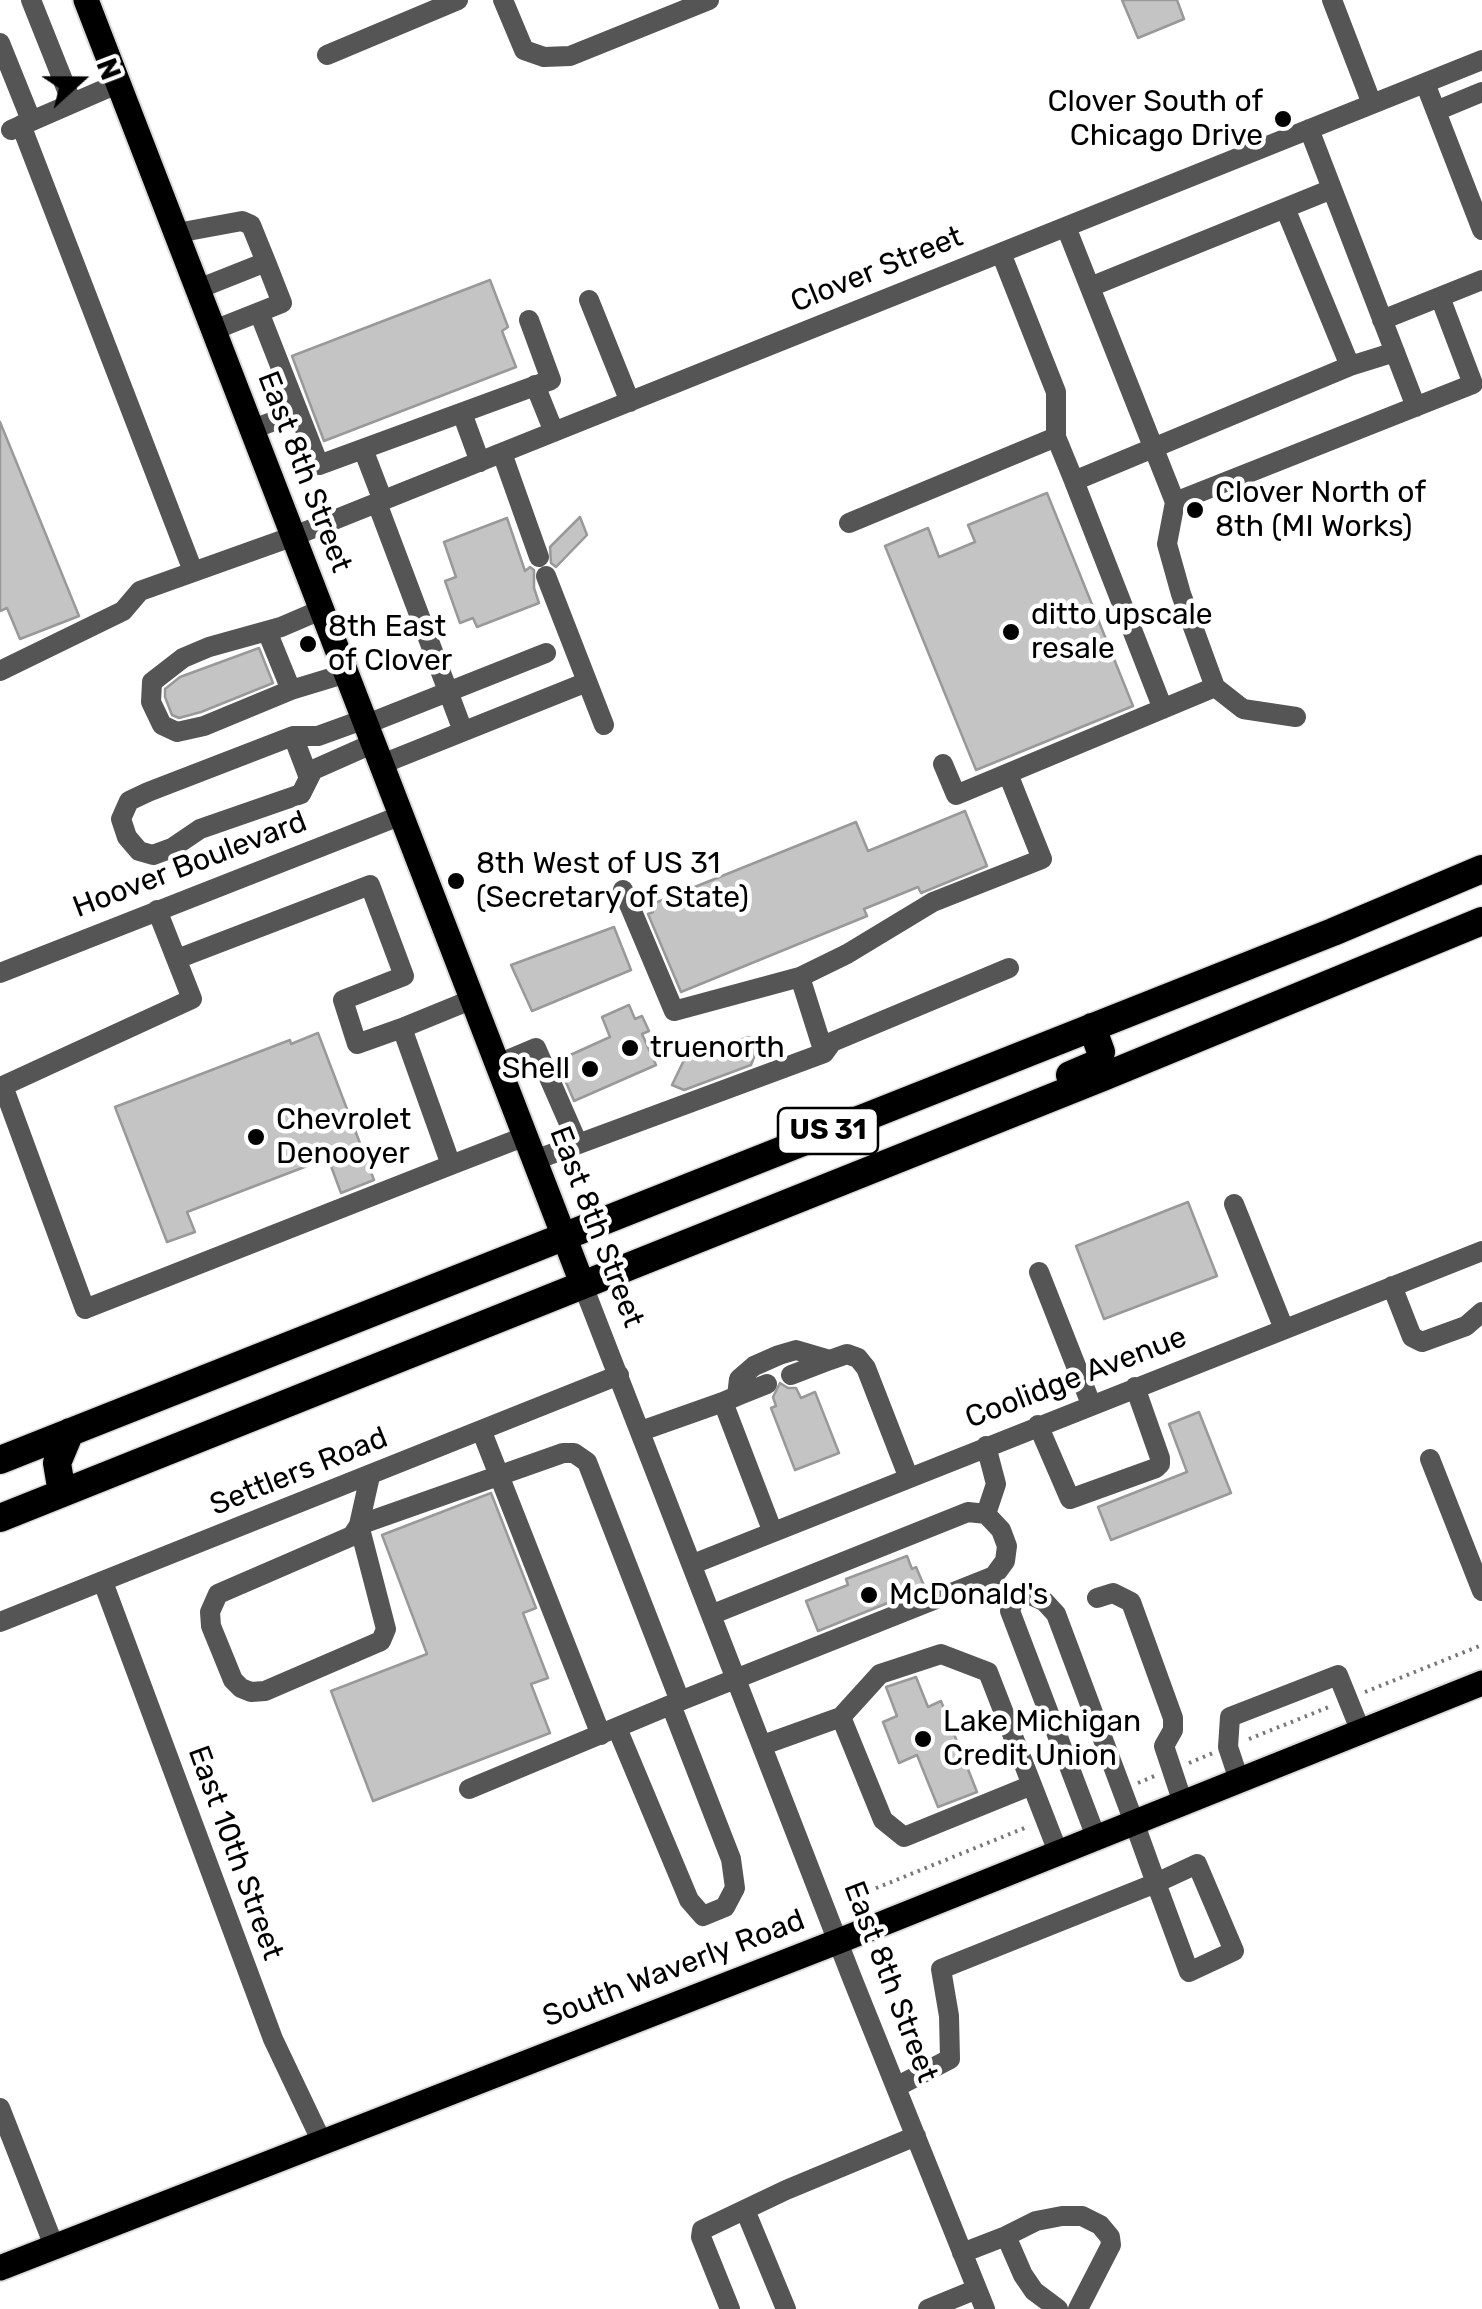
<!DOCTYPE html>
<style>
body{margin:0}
#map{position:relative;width:1482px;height:2309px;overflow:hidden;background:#fff;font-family:Rubik,sans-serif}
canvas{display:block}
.north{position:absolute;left:30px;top:30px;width:100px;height:100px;-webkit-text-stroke:8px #fff;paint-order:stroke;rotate:69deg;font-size:28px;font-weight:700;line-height:40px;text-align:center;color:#000}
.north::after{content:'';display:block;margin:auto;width:35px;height:45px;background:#000;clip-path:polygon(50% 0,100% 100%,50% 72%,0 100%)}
</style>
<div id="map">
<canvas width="1482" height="2309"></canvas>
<div class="north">N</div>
</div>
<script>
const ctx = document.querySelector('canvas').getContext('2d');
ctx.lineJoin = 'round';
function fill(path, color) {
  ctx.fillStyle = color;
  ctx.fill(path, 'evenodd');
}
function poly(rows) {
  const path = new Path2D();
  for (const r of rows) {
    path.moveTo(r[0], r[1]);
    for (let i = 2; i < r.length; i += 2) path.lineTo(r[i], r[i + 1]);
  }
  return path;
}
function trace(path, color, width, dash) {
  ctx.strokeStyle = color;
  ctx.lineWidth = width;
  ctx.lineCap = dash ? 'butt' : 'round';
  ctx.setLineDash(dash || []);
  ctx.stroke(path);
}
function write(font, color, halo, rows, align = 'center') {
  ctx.font = font + ' Rubik,sans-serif';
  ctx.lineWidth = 9;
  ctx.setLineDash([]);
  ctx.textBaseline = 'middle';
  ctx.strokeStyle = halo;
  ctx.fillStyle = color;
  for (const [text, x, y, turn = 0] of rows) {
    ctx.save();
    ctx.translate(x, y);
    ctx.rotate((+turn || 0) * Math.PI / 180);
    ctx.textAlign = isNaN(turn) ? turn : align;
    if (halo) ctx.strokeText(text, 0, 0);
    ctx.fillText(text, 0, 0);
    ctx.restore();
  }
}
const building = poly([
 [1122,0,1177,0,1184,19,1138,38,1122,0],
 [490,280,508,327,502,331,516,367,324,441,292,356,490,280],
 [0,422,79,616,20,639,7,608,0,611,0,422],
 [1047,493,1133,706,976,770,885,546,928,528,939,557,975,542,968,525,1047,493],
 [580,517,587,535,556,567,551,563,550,547,580,517],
 [507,518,525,571,530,567,534,570,534,588,539,603,477,627,473,618,460,623,445,581,456,577,444,542,507,518],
 [259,648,273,683,201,712,179,718,172,715,165,697,165,689,180,677,259,648],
 [965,811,987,866,921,893,918,887,864,909,867,916,681,992,648,914,653,912,650,905,856,822,868,851,965,811],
 [614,927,631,970,532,1011,511,965,614,927],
 [629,1005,635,1019,642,1016,649,1031,642,1034,656,1065,574,1101,557,1061,610,1037,602,1017,629,1005],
 [318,1033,374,1180,341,1193,328,1158,187,1212,195,1232,167,1242,115,1107,290,1040,291,1044,318,1033],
 [748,1037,760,1042,751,1065,684,1090,672,1085,684,1060,748,1037],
 [1188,1202,1217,1276,1104,1319,1076,1246,1188,1202],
 [780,1383,788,1388,796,1388,801,1398,815,1392,839,1453,795,1470,771,1408,776,1406,773,1397,780,1383],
 [1199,1412,1231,1493,1111,1540,1098,1507,1187,1472,1169,1424,1199,1412],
 [491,1493,536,1608,523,1613,548,1678,531,1684,550,1733,373,1801,331,1691,427,1654,382,1535,491,1493],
 [907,1556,912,1569,916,1567,925,1588,818,1631,806,1601,848,1585,846,1579,907,1556],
 [916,1677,928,1707,941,1701,977,1792,938,1807,917,1755,899,1763,883,1722,897,1716,886,1687,916,1677]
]);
const path = poly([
 [1365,1692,1482,1645],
 [1249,1739,1329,1707],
 [1189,1763,1213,1753],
 [1138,1783,1157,1775],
 [869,1891,1027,1827]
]);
const minor = poly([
 [31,0,72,103],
 [503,0,524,50,544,57,570,56,709,0],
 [1332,0,1372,104],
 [0,43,31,120],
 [327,55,458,0],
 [1425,83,1482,230],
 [1436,111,1482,92],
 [21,125,193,571],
 [1309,129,1416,407],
 [11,130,119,83],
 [1285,208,1350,366],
 [1066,227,1175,502,1473,384,1440,297],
 [177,233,242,221,251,225,266,262],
 [1001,253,1056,392,1056,437,1074,481,1350,366,1395,352],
 [1090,287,1332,189],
 [198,289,266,262,282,303,214,330],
 [589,300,630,402],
 [259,312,319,465,551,380,529,320],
 [1382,320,1482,280],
 [535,385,554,432],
 [462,413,480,462],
 [253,429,298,412],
 [363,449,383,501],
 [502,453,539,557],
 [1074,481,1163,709],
 [1175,502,1167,544,1181,594,1215,687,1243,709,1296,717],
 [377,503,463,731],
 [849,523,1056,437],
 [546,576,604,725],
 [323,609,281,627,209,647,183,658,152,682,151,702,162,725,177,732,204,726,291,690,347,673],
 [267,631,291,690],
 [0,671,123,611,140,591,294,536,1482,60],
 [365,719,318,736,293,736,148,792,129,801,121,819,127,837,139,851,153,855,172,848,200,829,301,794,313,770,374,743],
 [367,724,546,653],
 [293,736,309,778],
 [382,764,587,682],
 [943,764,956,795,1215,687],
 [623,890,674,1011,800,977,847,954,933,902,1042,859,1008,774],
 [157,910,192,999,3,1086,85,1309,451,1165,402,1028,473,999],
 [177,959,370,885,404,976,343,1000,357,1044,402,1028],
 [0,973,402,815],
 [800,977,824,1053],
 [498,1064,536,1048,578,1144],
 [535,1160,824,1053,832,1042,1009,968],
 [451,1165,526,1136],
 [1234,1204,1284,1329],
 [1039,1272,1091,1404],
 [582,1283,852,1978,985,2309],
 [1392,1286,1412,1337,1422,1342,1466,1326,1482,1312],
 [791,1375,830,1360],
 [737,1396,767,1384],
 [723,1402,737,1396,739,1379,754,1366,779,1355,796,1350,830,1360,847,1354,858,1358,866,1368,908,1476],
 [1038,1425,1070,1499,1156,1468,1160,1464,1160,1458,1135,1387],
 [641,1431,723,1402,772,1530],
 [482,1432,601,1735],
 [1430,1459,1482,1591],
 [370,1476,359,1525,352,1536,218,1594,210,1612,211,1626,233,1680,241,1688,251,1692,265,1691,381,1641,386,1629,359,1525,563,1453,574,1453,587,1462,680,1701,994,1576,1005,1561,1007,1546,1001,1530,986,1514,968,1512,713,1614],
 [986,1514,996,1484,986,1446],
 [693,1564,1482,1251],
 [103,1582,273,2039,321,2140],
 [1097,1598,1113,1593,1131,1602,1173,1718,1173,1730,1164,1746,1183,1803],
 [0,1622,619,1375],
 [841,1717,883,1820,904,1837,1032,1785],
 [617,1728,689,1900,703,1916,725,1907,735,1888,731,1859,671,1705],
 [763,1745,841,1717,880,1674,941,1654,988,1672,1058,1852],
 [1239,1780,1228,1747,1230,1717,1338,1675,1361,1732],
 [469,1789,680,1701],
 [896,2087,950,2059,949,2016,941,1969,1156,1883,1197,1864,1234,1951,1189,1972,1156,1883,1134,1822,1056,1614,1044,1601,1028,1594,1014,1599,1010,1611,1096,1837],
 [0,2108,54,2246],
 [745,2210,786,2309],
 [1006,2236,1036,2221,1062,2216,1082,2216,1100,2225,1110,2237,1111,2245,1078,2309],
 [962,2253,1006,2236,1023,2275,1034,2291,1058,2309],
 [730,2309,701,2237,702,2230,786,2190,916,2136],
 [928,2309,977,2289]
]);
const major = poly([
 [86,0,582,1283],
 [0,2268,839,1941,1482,1683]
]);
const highway = poly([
 [1070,1075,1098,1063,1101,1052,1092,1027],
 [0,1460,1333,932,1482,869],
 [62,1493,57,1463,70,1432],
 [0,1518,1103,1077,1482,921]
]);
const markers = [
 [1283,119,10,"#000"],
 [1195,510,10,"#000"],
 [1011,632,10,"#000"],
 [308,644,10,"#000"],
 [456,881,10,"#000"],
 [630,1048,10,"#000"],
 [590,1069,10,"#000"],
 [256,1137,10,"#000"],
 [869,1595,10,"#000"],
 [923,1739,10,"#000"]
];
const shields = [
 [828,1131,100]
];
const shieldNames = [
 ["US 31",828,1131]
];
const poiNames = [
 ["Clover South of",1263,102,"right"],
 ["Chicago Drive",1263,136,"right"],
 ["Clover North of",1215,493],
 ["8th (MI Works)",1215,527],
 ["ditto upscale",1031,615],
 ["resale",1031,649],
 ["8th East",328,627],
 ["of Clover",328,661],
 ["8th West of US 31",476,864],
 ["(Secretary of State)",476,898],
 ["truenorth",650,1048],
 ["Shell",570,1069,"right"],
 ["Chevrolet",276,1120],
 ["Denooyer",276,1154],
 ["McDonald's",889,1595],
 ["Lake Michigan",943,1722],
 ["Credit Union",943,1756]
];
const streetNames = [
 ["Clover Street",877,270,-22],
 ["East 8th Street",304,472,69],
 ["Hoover Boulevard",190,865,-21],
 ["East 8th Street",596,1227,69],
 ["Coolidge Avenue",1076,1378,-21],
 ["Settlers Road",299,1472,-22],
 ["East 10th Street",235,1853,70],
 ["South Waverly Road",674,1969,-21],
 ["East 8th Street",890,1982,69]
];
fill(building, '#c4c4c4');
trace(building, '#999', 2.5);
trace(major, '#dbdbdb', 29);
trace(highway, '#dbdbdb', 31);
trace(path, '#777', 4, [2.5, 5]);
trace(minor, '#555', 20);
trace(major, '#000', 25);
trace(highway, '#000', 28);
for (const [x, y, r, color] of markers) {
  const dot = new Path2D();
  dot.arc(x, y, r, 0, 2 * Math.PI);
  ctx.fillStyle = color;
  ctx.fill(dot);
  trace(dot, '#fff', 4);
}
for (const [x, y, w] of shields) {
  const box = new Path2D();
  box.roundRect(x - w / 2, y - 23, w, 46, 8);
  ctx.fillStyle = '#fff';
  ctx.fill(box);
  trace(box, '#000', 2.5);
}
write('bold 28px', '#000', null, shieldNames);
write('30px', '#000', '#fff', poiNames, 'left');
write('30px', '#000', '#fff', streetNames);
</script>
